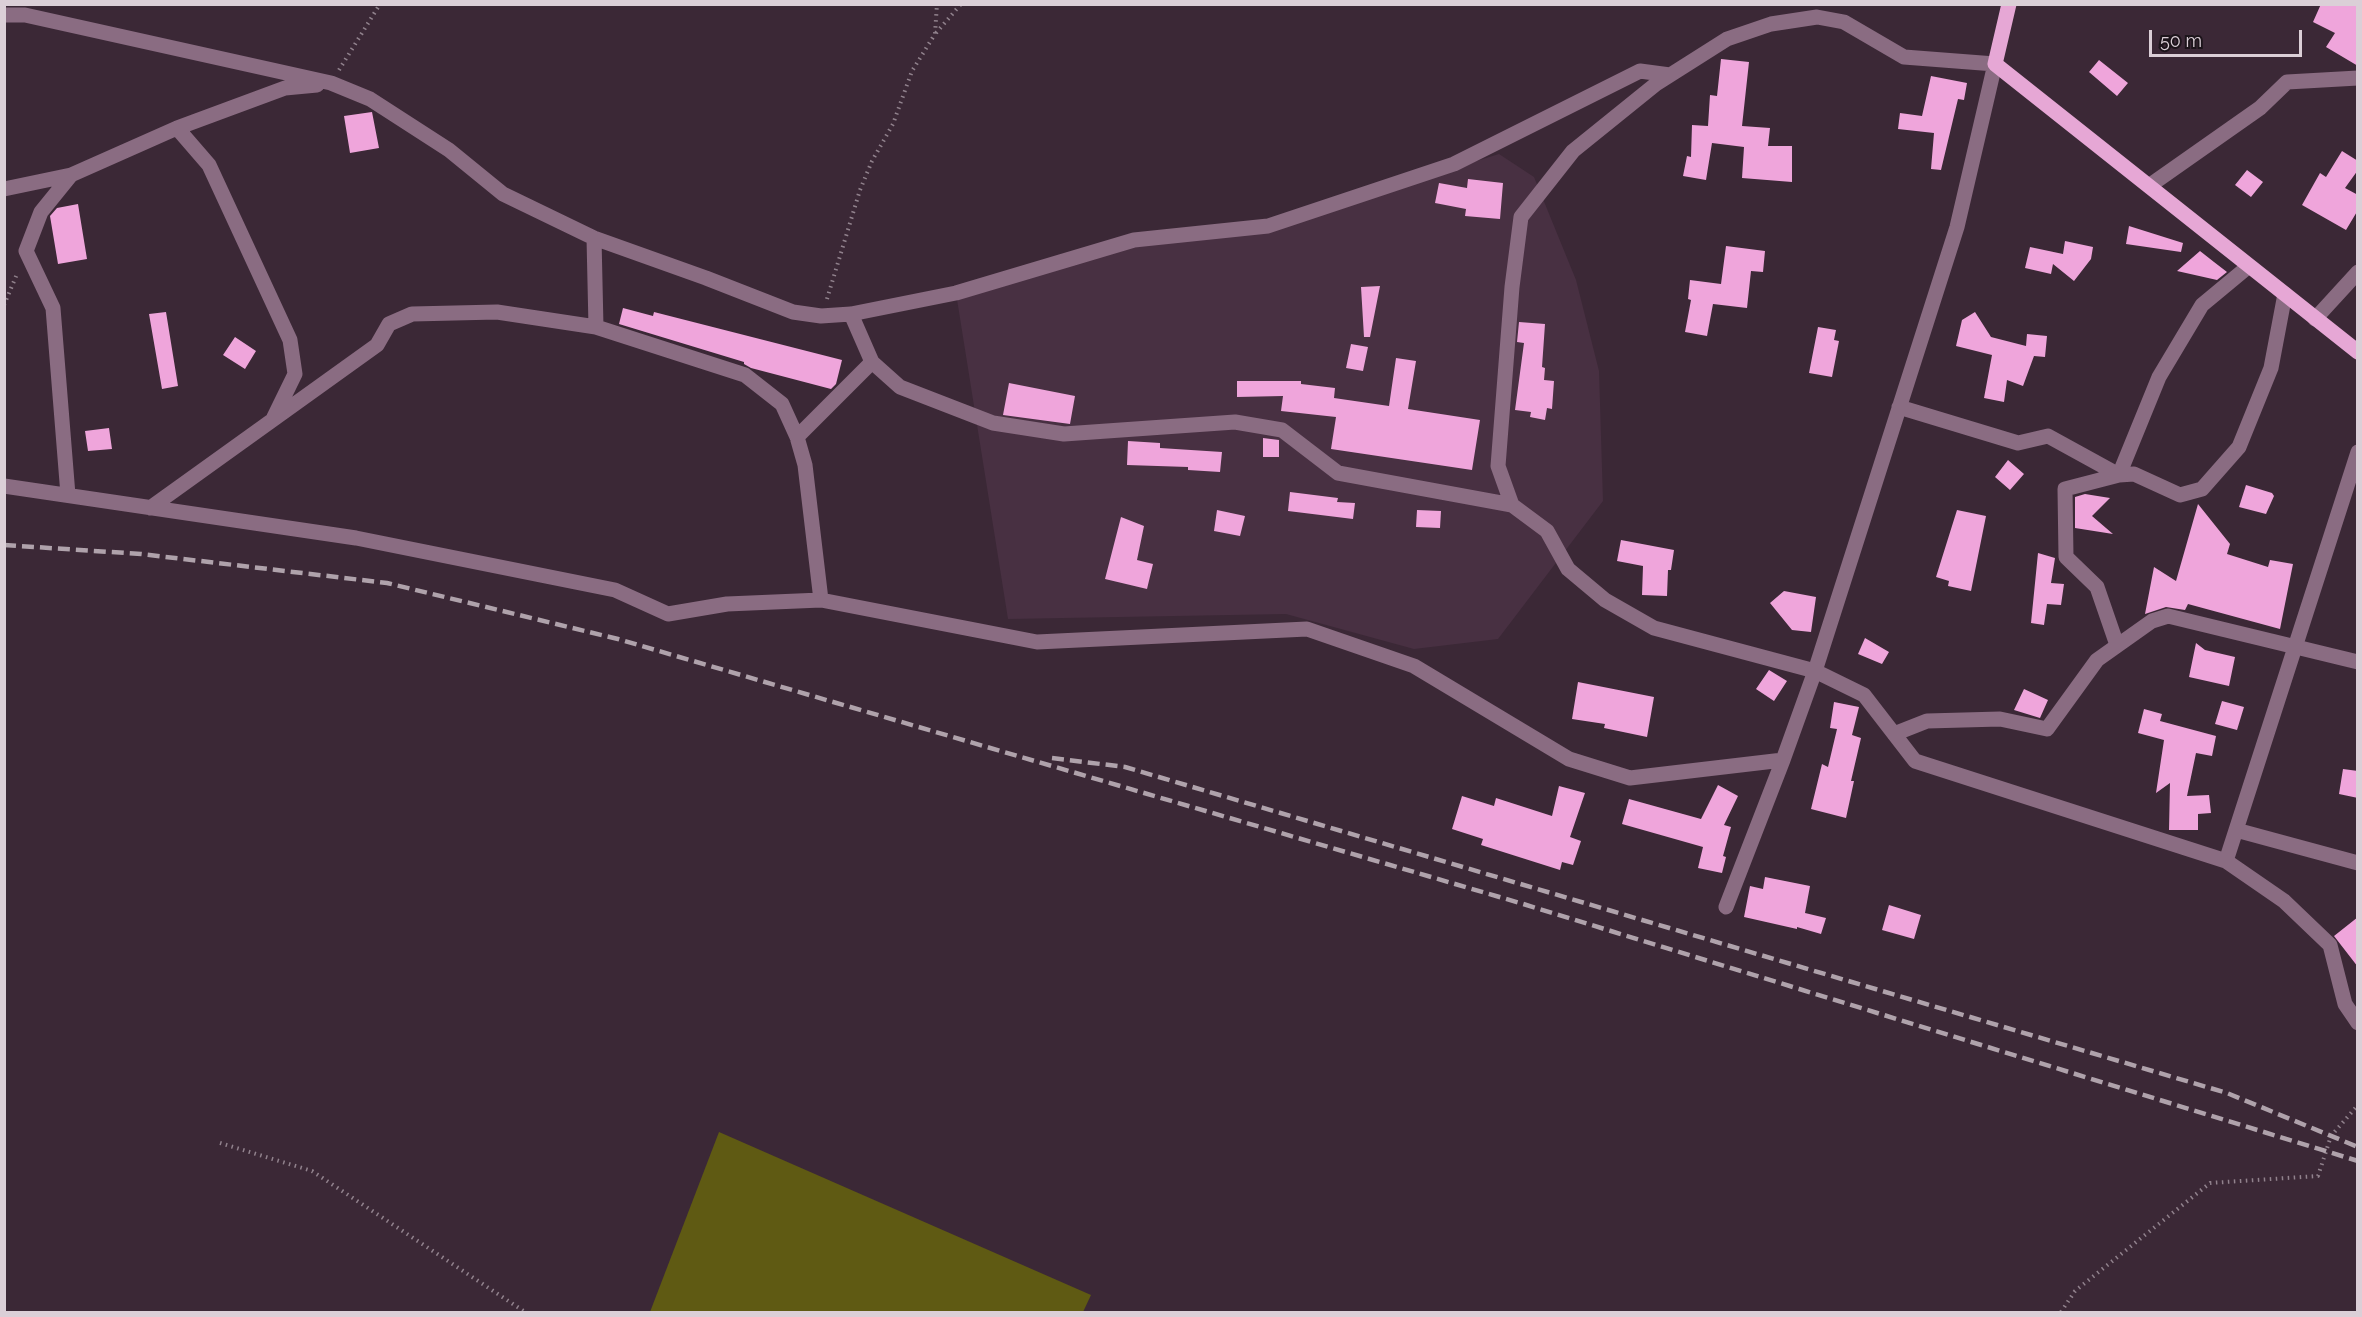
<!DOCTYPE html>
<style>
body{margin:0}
#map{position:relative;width:2362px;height:1317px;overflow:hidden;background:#3b2836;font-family:Raleway,sans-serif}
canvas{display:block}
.frame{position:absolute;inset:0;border:6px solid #dbcfd7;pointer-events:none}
.scale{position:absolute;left:2149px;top:30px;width:153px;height:27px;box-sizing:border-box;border:3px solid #dbcfd7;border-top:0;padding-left:8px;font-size:18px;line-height:21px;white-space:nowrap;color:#dbcfd7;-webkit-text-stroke:4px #1c141a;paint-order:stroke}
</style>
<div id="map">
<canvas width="2362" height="1317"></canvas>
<div class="frame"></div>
<div class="scale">50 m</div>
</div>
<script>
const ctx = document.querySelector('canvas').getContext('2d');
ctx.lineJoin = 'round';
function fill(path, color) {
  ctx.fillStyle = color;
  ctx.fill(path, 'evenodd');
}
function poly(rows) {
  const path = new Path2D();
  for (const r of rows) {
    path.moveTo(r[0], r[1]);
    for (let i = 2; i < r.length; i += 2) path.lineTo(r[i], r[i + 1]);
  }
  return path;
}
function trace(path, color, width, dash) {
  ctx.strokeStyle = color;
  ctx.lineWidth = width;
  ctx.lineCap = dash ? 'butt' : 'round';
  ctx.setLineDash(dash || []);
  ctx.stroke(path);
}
const built = poly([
 [1499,154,1534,177,1576,280,1599,371,1603,501,1498,639,1414,649,1286,614,1008,619,956,293,1134,240,1268,226]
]);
const green = poly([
 [719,1132,1091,1295,1083,1312,650,1312]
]);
const building = poly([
 [2321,4,2358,4,2358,66,2326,47,2335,33,2313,22],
 [1721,59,1749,62,1742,126,1770,128,1768,146,1792,146,1792,182,1742,178,1744,147,1712,143,1706,180,1683,176,1687,156,1691,157,1692,125,1708,126,1710,95,1717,96],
 [2099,60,2128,83,2117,96,2089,72],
 [1931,76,1967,83,1964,100,1958,99,1941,170,1931,169,1934,133,1898,129,1900,113,1922,116],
 [372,112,379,148,350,153,344,116],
 [2342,151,2358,161,2358,170,2345,188,2358,195,2358,210,2346,230,2302,205,2320,173,2326,177],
 [2247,170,2263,182,2251,197,2235,185],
 [1468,179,1503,183,1500,219,1465,216,1466,209,1435,203,1439,183,1467,188],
 [78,204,87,259,58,264,50,216,57,208],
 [2129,226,2183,243,2181,252,2126,244],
 [2065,241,2093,247,2091,259,2074,281,2053,264,2051,274,2025,268,2030,247,2063,254],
 [1726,246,1765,251,1763,272,1751,271,1747,308,1713,304,1707,336,1685,332,1691,300,1688,299,1690,280,1721,284],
 [2200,251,2214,262,2227,272,2217,280,2177,271],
 [1380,286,1370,337,1364,337,1361,287],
 [623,308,653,316,654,312,842,360,836,384,831,389,751,368,744,364,744,362,619,324],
 [166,312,178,386,162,389,149,314],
 [1975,312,1991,337,2026,346,2027,334,2047,336,2045,357,2034,356,2023,386,2007,380,2004,402,1984,398,1992,355,1956,346,1962,320],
 [1519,322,1545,324,1542,367,1545,368,1544,380,1554,381,1552,409,1547,408,1545,420,1530,417,1531,412,1515,410,1524,343,1517,342],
 [1818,327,1836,330,1834,340,1839,341,1832,377,1809,373],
 [235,337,256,351,245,369,223,355],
 [1351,344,1368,347,1363,371,1346,368],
 [1396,358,1416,361,1408,409,1480,420,1472,470,1331,449,1336,417,1281,411,1283,396,1237,397,1237,381,1301,381,1301,384,1335,388,1334,398,1389,406],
 [1009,383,1075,396,1070,424,1003,415],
 [109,428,112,449,88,451,85,431],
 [1263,438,1279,440,1279,457,1263,457],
 [1128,441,1160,443,1160,448,1222,452,1220,472,1188,470,1188,467,1127,465],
 [2008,460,2024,474,2010,490,1995,477],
 [2246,485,2272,493,2274,496,2266,514,2239,507],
 [1290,492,1338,498,1337,502,1355,503,1353,519,1288,511],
 [2085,494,2110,498,2092,516,2113,534,2075,528,2075,497],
 [2198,504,2230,544,2227,554,2268,567,2270,560,2293,564,2280,629,2188,604,2185,610,2166,607,2145,614,2154,567,2176,581],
 [1217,510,1245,516,1240,536,1214,531],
 [1417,510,1441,511,1440,528,1416,527],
 [1957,510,1986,516,1971,591,1948,586,1949,581,1936,577],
 [1121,517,1144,526,1137,560,1153,564,1147,589,1105,579],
 [1621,540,1674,550,1671,570,1668,570,1667,596,1642,595,1643,566,1617,561],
 [2038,553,2055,558,2051,583,2064,584,2061,605,2047,604,2044,625,2031,623],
 [1784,591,1816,597,1811,632,1792,630,1770,603],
 [1865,638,1889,652,1882,664,1858,654],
 [2196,643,2205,650,2235,657,2229,686,2189,677],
 [1769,670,1787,681,1774,701,1756,689],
 [1578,682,1654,697,1647,737,1604,728,1605,724,1572,719],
 [2024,689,2048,700,2040,718,2014,710],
 [2222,701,2244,707,2237,730,2215,724],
 [1834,702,1859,707,1852,735,1861,738,1851,781,1854,781,1846,818,1811,809,1822,764,1828,767,1837,729,1830,728],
 [2144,709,2162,714,2160,721,2216,736,2212,756,2196,753,2187,796,2209,795,2211,813,2198,814,2198,830,2169,830,2170,783,2156,793,2164,740,2138,733],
 [2343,769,2358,771,2358,798,2339,794],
 [1718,785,1738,796,1724,825,1731,827,1723,856,1726,857,1722,873,1698,868,1703,847,1622,824,1629,799,1701,819],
 [1559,786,1585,793,1570,837,1581,841,1573,865,1562,862,1560,870,1481,845,1483,839,1452,829,1462,796,1494,806,1496,798,1552,816],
 [1765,877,1810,886,1805,913,1826,918,1821,934,1797,927,1797,929,1744,917,1750,886,1763,889],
 [1889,905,1921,915,1914,939,1882,930],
 [2358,917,2358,967,2334,936]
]);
const path = poly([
 [936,33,961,4],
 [339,70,380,4],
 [827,299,860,190,872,161,893,124,912,71,935,34,937,4],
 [4,305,17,274],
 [220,1143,312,1171,525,1312],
 [2061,1312,2075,1291,2210,1183,2318,1176,2331,1136,2358,1105]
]);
const minor = poly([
 [4,15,25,15,331,83,370,99,449,150,503,194,594,238,706,278,793,312,821,316,851,314,956,293,1134,240,1268,226,1454,164,1640,71,1670,75],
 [177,128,209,165,290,340,295,374,274,417],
 [2149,186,2260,108,2287,82,2358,78],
 [4,189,71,175],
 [594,238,596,327],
 [851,314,872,362,900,387,993,423,1064,434,1235,422,1282,430,1338,473,1512,505],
 [2315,319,2358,272],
 [1899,407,2018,443,2048,436,2119,475,2134,474,2180,495,2202,489,2239,447,2271,368,2285,294],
 [797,437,872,362],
 [4,486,356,538,615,590,668,614,727,604,821,600,1037,642,1307,629,1414,666,1569,759,1630,778,1783,760],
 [68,495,53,308,26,251,41,212,71,175,177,128,285,88,317,85],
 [150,508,377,345,389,324,412,314,497,312,596,327,745,375,782,404,797,437,805,465,821,600],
 [2117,645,2097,587,2066,557,2065,489,2119,475,2159,377,2202,305,2249,266],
 [1894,734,1927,721,2000,719,2047,729,2097,660,2152,621,2168,616,2358,662],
 [2236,830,2358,863],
 [2226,861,2358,452],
 [1726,907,1783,760,1815,671,1957,227,1995,64,1904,57,1844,22,1817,17,1771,24,1727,39,1656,84,1573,151,1521,217,1512,287,1498,466,1512,505,1547,531,1568,569,1605,600,1654,628,1815,671,1864,695,1915,761,2226,861,2284,901,2330,945,2345,1004,2358,1023]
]);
const major = poly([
 [2009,4,1995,64,2358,352]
]);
const rail = poly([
 [4,545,141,554,387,583,618,639,1520,903,2358,1161],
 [1052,758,1125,767,2227,1093,2358,1147]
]);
fill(built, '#483042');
fill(green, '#5f5a13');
fill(building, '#efa5db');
trace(path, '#91828d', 4, [1.5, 4.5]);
trace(minor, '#8a6c82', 15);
trace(major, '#e6a7d5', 15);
trace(rail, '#afa2ab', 4.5, [12, 6]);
</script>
